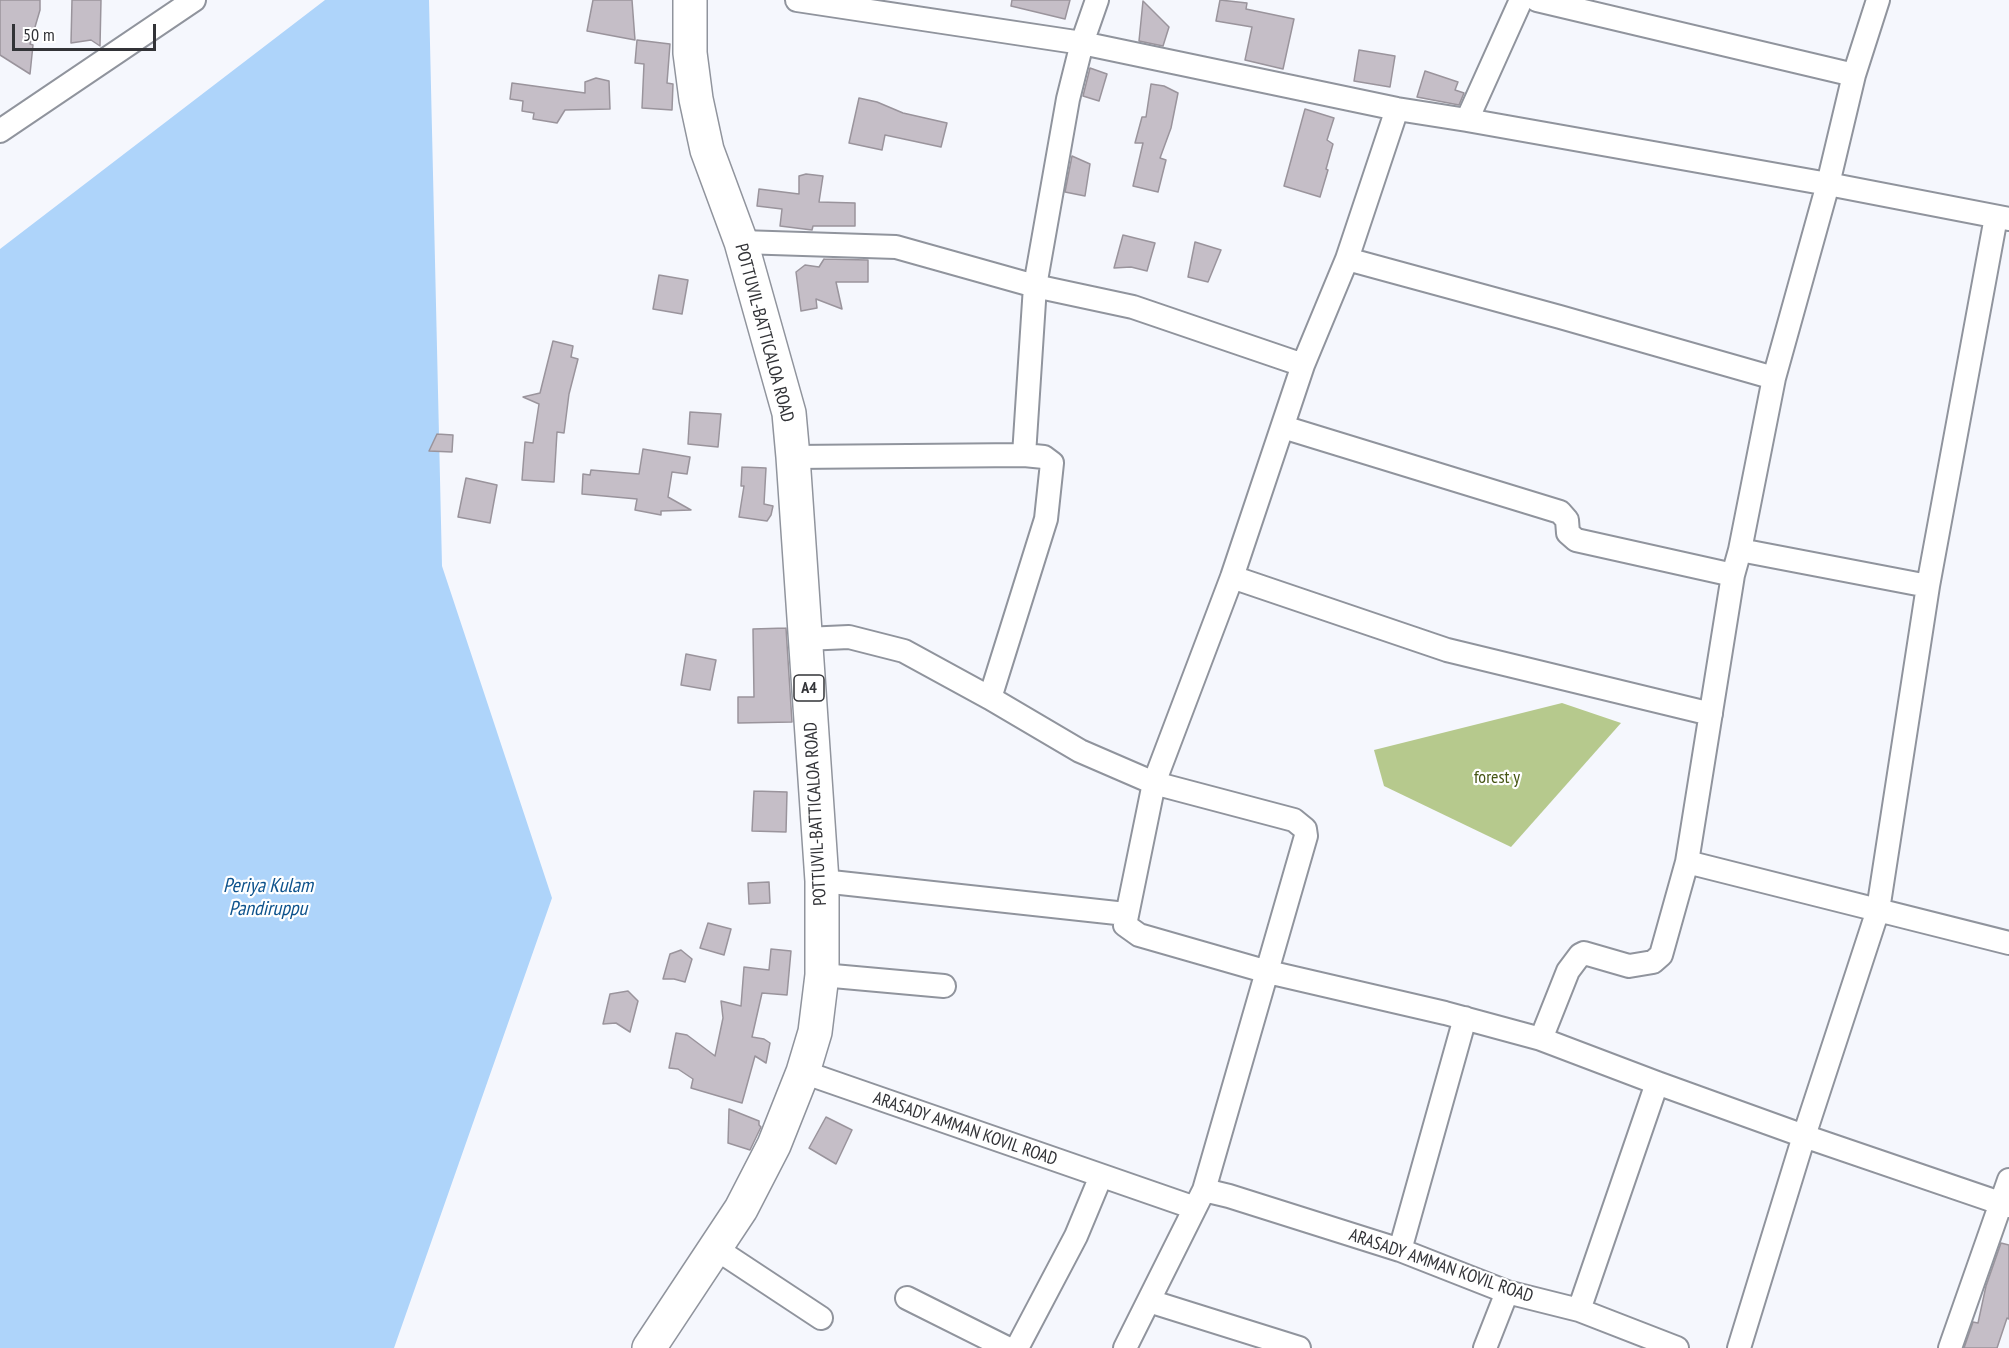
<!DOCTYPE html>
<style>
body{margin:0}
#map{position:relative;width:2009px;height:1348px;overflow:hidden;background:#f5f7fd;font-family:"PT Sans Narrow",sans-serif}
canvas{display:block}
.scale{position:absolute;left:12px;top:24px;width:144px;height:27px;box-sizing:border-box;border:3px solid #323337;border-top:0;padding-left:8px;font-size:18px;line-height:21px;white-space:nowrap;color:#323337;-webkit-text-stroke:4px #fff;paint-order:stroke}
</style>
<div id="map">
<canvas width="2009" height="1348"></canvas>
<div class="scale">50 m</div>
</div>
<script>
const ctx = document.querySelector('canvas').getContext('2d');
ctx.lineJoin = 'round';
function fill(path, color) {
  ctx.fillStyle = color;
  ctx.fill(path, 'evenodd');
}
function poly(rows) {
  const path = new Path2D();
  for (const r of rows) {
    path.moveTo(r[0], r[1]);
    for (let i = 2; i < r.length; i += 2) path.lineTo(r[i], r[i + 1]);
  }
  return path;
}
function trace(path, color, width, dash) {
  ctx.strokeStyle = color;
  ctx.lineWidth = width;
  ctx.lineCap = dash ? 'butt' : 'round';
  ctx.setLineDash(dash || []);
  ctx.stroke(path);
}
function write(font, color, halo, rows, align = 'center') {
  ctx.font = font + ' "PT Sans Narrow",sans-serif';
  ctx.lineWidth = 4.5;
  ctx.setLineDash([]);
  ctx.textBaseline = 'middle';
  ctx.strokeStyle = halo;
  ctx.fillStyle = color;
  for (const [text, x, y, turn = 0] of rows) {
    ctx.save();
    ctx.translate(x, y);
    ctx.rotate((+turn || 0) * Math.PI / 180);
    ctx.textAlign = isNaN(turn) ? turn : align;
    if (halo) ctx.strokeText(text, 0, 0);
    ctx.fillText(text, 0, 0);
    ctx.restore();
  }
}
const forest = poly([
 [1562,703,1621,723,1511,847,1384,786,1374,750]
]);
const water = poly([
 [325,0,429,0,442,566,552,898,394,1348,0,1348,0,249]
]);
const building = poly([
 [0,0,40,0,40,10,30,44,33,45,30,74,0,55,0,0],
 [72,0,101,0,100,46,91,40,71,43,72,0],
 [593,0,632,0,635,40,587,31,593,0],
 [1012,0,1070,0,1065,19,1011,6,1012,0],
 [1220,0,1247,3,1246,9,1294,19,1283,69,1245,60,1252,27,1216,21,1220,0],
 [1143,1,1169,27,1163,46,1139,41,1143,1],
 [637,40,670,44,667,83,673,84,672,110,642,108,644,64,635,63,637,40],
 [1359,50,1395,56,1390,87,1354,81,1359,50],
 [1090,68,1107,74,1099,101,1083,96,1090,68],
 [1425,71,1458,82,1455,90,1464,93,1459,105,1417,97,1425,71],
 [596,78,609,81,610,109,565,110,557,123,533,119,534,113,522,111,523,101,510,99,512,83,585,93,585,82,596,78],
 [1151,84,1164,86,1178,93,1171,128,1160,158,1166,160,1158,192,1133,186,1143,143,1135,143,1142,117,1146,117,1151,84],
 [859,98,877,102,903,113,947,123,941,147,885,135,882,150,849,143,859,98],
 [1305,109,1334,118,1327,140,1333,144,1326,169,1328,170,1320,197,1284,186,1305,109],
 [1072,156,1090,164,1085,196,1065,192,1072,156],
 [806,174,823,176,819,202,855,203,855,226,813,226,812,230,780,226,782,209,757,206,759,189,799,194,799,176,806,174],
 [1123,235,1155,243,1147,271,1131,267,1114,268,1123,235],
 [1195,242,1221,250,1208,282,1188,277,1195,242],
 [824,259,868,260,868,282,836,282,842,309,816,299,817,308,801,311,796,272,805,265,819,267,824,259],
 [659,275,688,280,682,314,653,309,659,275],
 [553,341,573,346,571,357,578,359,569,394,564,433,557,432,554,482,522,480,525,442,533,443,539,404,523,397,540,393,553,341],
 [690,412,721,414,718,447,688,444,690,412],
 [437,434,453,435,452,452,429,451,437,434],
 [643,449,690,457,687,474,672,472,668,497,691,510,661,511,661,515,635,510,637,499,582,494,583,474,590,475,591,470,639,474,643,449],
 [742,467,766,468,764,504,773,506,771,515,767,521,739,517,744,486,741,486,742,467],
 [466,478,497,485,490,523,458,517,466,478],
 [786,628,792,722,738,723,738,697,754,697,753,629,786,628],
 [686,654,716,660,710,690,681,685,686,654],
 [754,791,787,792,786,832,752,831,754,791],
 [769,882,770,903,749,904,748,883,769,882],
 [708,923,731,929,724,955,700,948,708,923],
 [771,949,791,951,787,995,762,993,752,1037,764,1039,770,1043,766,1063,755,1056,742,1103,691,1088,693,1079,678,1069,669,1068,676,1033,687,1035,715,1056,723,1018,721,1001,741,1006,744,967,769,970,771,949],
 [681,950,692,959,685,982,674,979,663,979,670,954,681,950],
 [628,991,638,1001,630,1032,616,1023,603,1024,610,994,628,991],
 [729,1109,759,1121,759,1125,761,1127,750,1150,728,1143,729,1109],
 [826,1117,852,1130,836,1164,809,1148,826,1117],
 [2001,1243,2009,1245,2009,1319,2007,1318,1997,1348,1964,1348,1973,1322,1978,1323,1986,1286,2001,1243]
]);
const minor = poly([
 [797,0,1082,43,1397,109,1467,120],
 [1521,0,1467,120,1828,184,1854,75,1537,0],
 [1854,75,1878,0],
 [1397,109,1347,259,1303,365,1232,577,1154,783,1125,925,1139,935,1268,972,1445,1013,1541,1039,1657,1083,1804,1136,2009,1206],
 [0,131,194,0],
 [741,242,896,247,1035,286,1133,307,1303,365],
 [1347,259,1560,317,1774,378],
 [1283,427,1560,512,1567,520,1568,533,1576,540,1733,575],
 [1024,455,1035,286,1068,99,1082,43,1097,0],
 [793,457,1024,455,1044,457,1052,463,1046,519,990,698],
 [1740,550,1928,586],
 [1232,577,1447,650,1711,714],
 [805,639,849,637,904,651,990,698,1080,751,1154,783,1294,820,1305,829,1306,836,1204,1190,1125,1348],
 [1687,862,2009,943],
 [822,881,1126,914],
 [822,975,944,986],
 [1541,1039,1568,971,1580,955,1584,953,1629,966,1653,962,1661,955,1687,862,1733,575,1740,550,1774,378,1828,184,2009,219],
 [803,1072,1195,1208],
 [1204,1190,1229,1196,1400,1250,1507,1292,1579,1310,1677,1348],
 [715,1248,821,1318],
 [1400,1250,1465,1018],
 [907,1298,1007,1348],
 [1149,1301,1299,1348],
 [1579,1310,1657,1083],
 [1017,1348,1076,1236,1101,1176],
 [1485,1348,1507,1292],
 [1739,1348,1804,1136,1878,910,1928,586,1996,217],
 [1950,1348,2009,1180]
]);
const trunk = poly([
 [649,1348,741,1209,774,1145,803,1072,815,1032,822,975,822,881,793,457,789,413,741,242,707,150,696,99,690,53,690,0]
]);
const shields = [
 [809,688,30]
];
const shieldNames = [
 ["A4",809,688]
];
const streetNames = [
 ["POTTUVIL-BATTICALOA ROAD",764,333,75],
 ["POTTUVIL-BATTICALOA ROAD",816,814,-93],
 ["ARASADY AMMAN KOVIL ROAD",965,1129,19],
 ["ARASADY AMMAN KOVIL ROAD",1441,1266,19]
];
const parkNames = [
 ["forest y",1497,778]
];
const waterNames = [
 ["Periya Kulam",268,886],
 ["Pandiruppu",268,909]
];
fill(forest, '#b6c98d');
fill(water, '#aed4fa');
fill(building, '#c5bec7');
trace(building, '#9a949c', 1.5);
trace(minor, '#90949d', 26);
trace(trunk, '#90949d', 36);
trace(minor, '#fff', 22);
trace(trunk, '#fff', 33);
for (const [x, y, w] of shields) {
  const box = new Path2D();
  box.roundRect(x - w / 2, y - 13, w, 26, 4.5);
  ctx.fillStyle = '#fff';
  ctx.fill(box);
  trace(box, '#323337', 1.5);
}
write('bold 16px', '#323337', null, shieldNames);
write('18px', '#323337', '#fff', streetNames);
write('18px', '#465614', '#fff', parkNames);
write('italic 20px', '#0e538d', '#fff', waterNames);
</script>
